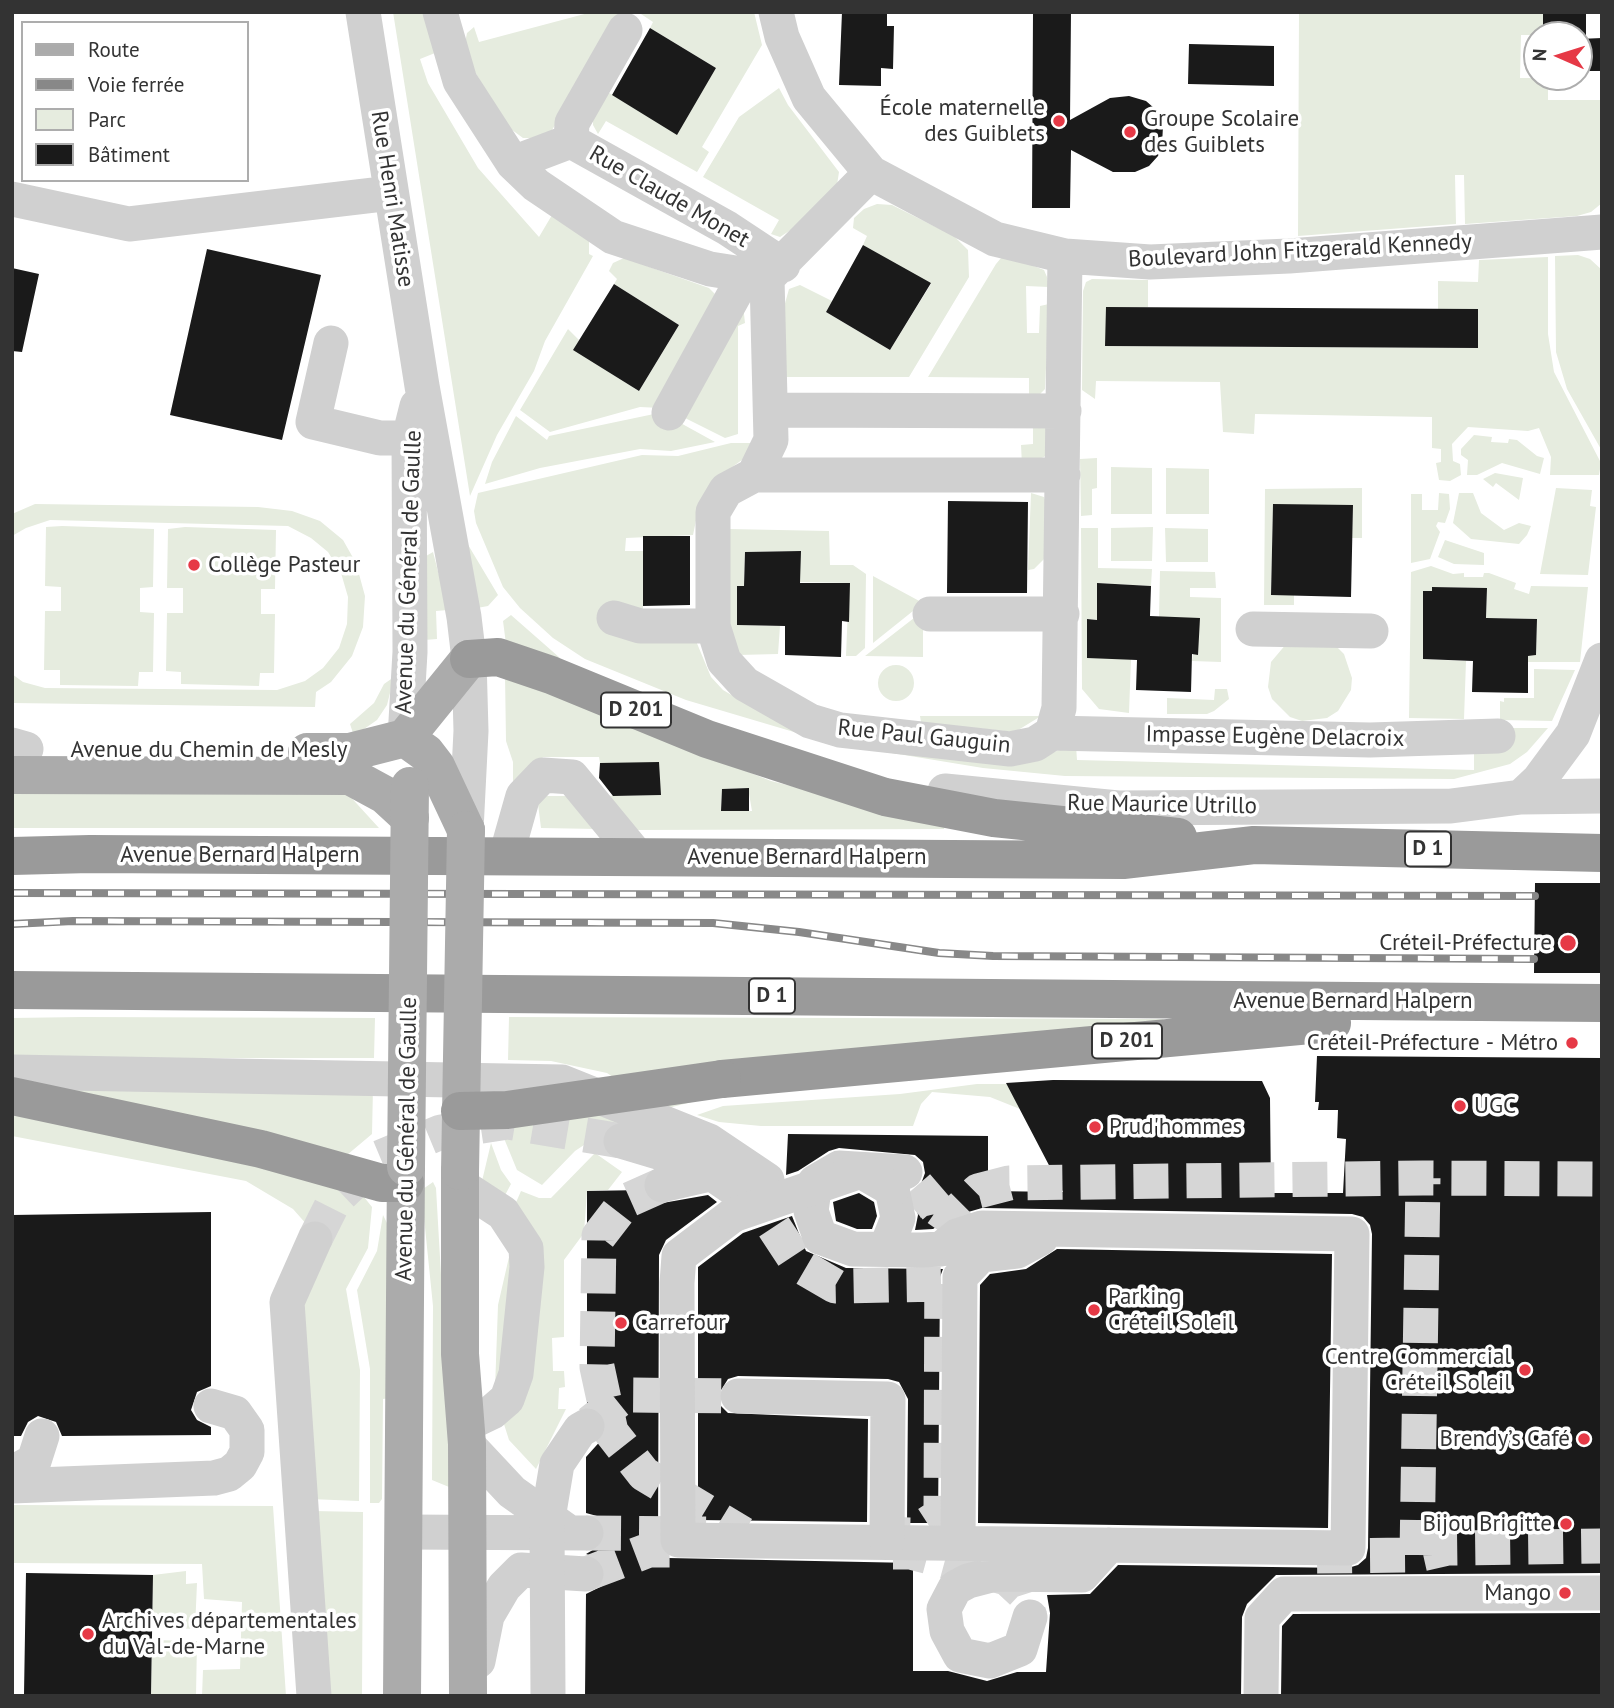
<!DOCTYPE html>
<meta charset="utf-8">
<style>
body{margin:0}
#map{position:relative;width:1614px;height:1708px;overflow:hidden;background:#fff;font-family:"PT Sans",sans-serif}
canvas{display:block}
.frame{position:absolute;inset:0;border:14px solid #333;pointer-events:none}
.legend{position:absolute;left:21px;top:21px;width:228px;height:161px;box-sizing:border-box;background:#fff;border:2px solid #adadad;margin:0;padding:9px 12px;list-style:none;font-size:21px;color:#333}
.legend li{display:flex;align-items:center;gap:14px;height:35px}
.legend b{width:35px;border:2px solid #adadad}
.north{position:absolute;left:1523px;top:21px;width:70px;height:70px;box-sizing:border-box;background:#fff;border:2px solid #adadad;border-radius:50%;rotate:273deg;font-size:19px;font-weight:700;line-height:28px;text-align:center;color:#333}
.north::after{content:'';display:block;margin:auto;width:24px;height:32px;background:#e63946;clip-path:polygon(50% 0,100% 100%,50% 72%,0 100%)}
</style>
<div id="map">
<canvas width="1614" height="1708"></canvas>
<div class="frame"></div>
<ul class="legend">
<li><b style="height:9px;background:#ababab"></b>Route</li>
<li><b style="height:9px;background:#888"></b>Voie ferrée</li>
<li><b style="height:19px;background:#e6ecdf"></b>Parc</li>
<li><b style="height:19px;background:#1a1a1a"></b>Bâtiment</li>
</ul>
<div class="north">N</div>
</div>
<script>
const ctx = document.querySelector('canvas').getContext('2d');
ctx.lineJoin = 'round';
function fill(path, color) {
  ctx.fillStyle = color;
  ctx.fill(path, 'evenodd');
}
function poly(rows) {
  const path = new Path2D();
  for (const r of rows) {
    if (r.length === 3) {
      path.moveTo(r[0] + r[2], r[1]);
      path.arc(r[0], r[1], r[2], 0, 2 * Math.PI);
      continue;
    }
    path.moveTo(r[0], r[1]);
    for (let i = 2; i < r.length; i += 2) path.lineTo(r[i], r[i + 1]);
  }
  return path;
}
function trace(path, color, width, dash) {
  ctx.strokeStyle = color;
  ctx.lineWidth = width;
  ctx.lineCap = dash ? 'butt' : 'round';
  ctx.setLineDash(dash || []);
  ctx.stroke(path);
}
function write(font, color, halo, rows, align = 'center') {
  ctx.font = font + ' "PT Sans",sans-serif';
  ctx.lineWidth = 7;
  ctx.setLineDash([]);
  ctx.textBaseline = 'middle';
  ctx.strokeStyle = halo;
  ctx.fillStyle = color;
  for (const [text, x, y, turn = 0] of rows) {
    ctx.save();
    ctx.translate(x, y);
    ctx.rotate((+turn || 0) * Math.PI / 180);
    ctx.textAlign = isNaN(turn) ? turn : align;
    if (halo) ctx.strokeText(text, 0, 0);
    ctx.fillText(text, 0, 0);
    ctx.restore();
  }
}
const green = poly([
 [393,12,423,12,435,53,420,59,428,83,478,168,539,237,552,215,589,239,589,254,593,256,545,341,534,371,497,435,470,496],
 [592,12,626,12,565,119,560,117,552,130,539,138,523,138,508,127,475,72,465,43,467,33,474,27,479,42],
 [638,12,754,12,762,45,702,147,709,152,697,172,606,121,598,134,593,125,593,112,606,91,677,134,716,68,650,28,653,22],
 [1299,12,1543,12,1543,35,1521,35,1520,78,1548,78,1548,100,1602,100,1602,203,1591,212,1577,216,1465,224,1464,175,1455,175,1456,224,1298,236],
 [779,88,788,105,839,172,837,185,809,218,780,237,771,234,779,220,703,177,739,117],
 [877,204,892,205,954,236,968,250,969,277,909,377,782,377,784,307,789,289,800,285,832,301,826,312,890,350,931,284,863,245,867,236,853,228,854,218,864,209],
 [1578,255,1590,259,1602,270,1602,451,1567,389,1556,352,1555,256],
 [1011,257,1044,270,1047,277,1049,287,1026,286,1027,333,1039,333,1040,306,1049,304,1045,389,1038,396,1029,396,1029,378,928,377,996,264,1001,258],
 [1548,257,1548,334,1554,372,1601,463,1599,475,1550,475,1551,457,1539,428,1528,431,1468,427,1452,444,1453,461,1460,464,1461,475,1450,481,1439,480,1436,463,1441,462,1441,449,1432,448,1432,417,1255,414,1254,434,1223,432,1220,382,1096,381,1095,399,1082,390,1083,291,1086,282,1092,279,1148,280,1148,307,1106,307,1106,346,1477,348,1477,309,1438,309,1438,281,1478,282,1479,260],
 [624,258,709,288,715,294,661,408,640,407,550,432,520,410,568,329,579,340,574,350,639,391,679,325,614,284,617,279,609,271,613,263],
 [743,305,745,323,738,326,738,434,725,438,677,414],
 [654,414,666,415,715,442,671,451,640,449,540,468,485,484,492,462,516,416,547,440,549,436],
 [1033,424,1046,428,1050,451,1044,457,1022,465,1021,445,1033,444],
 [1474,435,1492,437,1491,442,1508,443,1509,439,1517,440,1537,456,1544,458,1540,474,1502,463,1477,475,1467,475,1468,460,1461,455,1461,449],
 [731,443,751,443,746,457,713,481,700,501,693,535,626,538,625,551,643,551,643,618,696,641,711,677,723,690,769,717,1053,752,1076,746,1077,760,1474,770,1474,747,1504,728,1548,728,1527,752,1510,764,1454,779,1065,776,983,768,831,743,686,700,585,659,553,638,520,608,503,587,476,523,474,511,478,493,642,455,678,456],
 [1097,458,1097,488,1092,489,1092,515,1081,516,1080,459],
 [1111,467,1152,468,1152,514,1111,514],
 [1166,468,1209,469,1209,514,1166,514],
 [1495,473,1523,478,1519,500,1496,483,1493,487,1483,479],
 [1362,488,1362,538,1352,538,1353,506,1273,507,1271,594,1294,595,1294,605,1264,605,1265,489],
 [1556,488,1592,490,1590,506,1596,507,1588,575,1540,574],
 [1031,493,1044,497,1046,503,1047,556,1034,569,1028,570],
 [1439,493,1449,494,1450,509,1445,523,1438,522,1436,526,1440,532,1430,559,1411,563,1411,494,1422,494,1422,510,1438,510],
 [1459,493,1473,493,1481,513,1504,530,1519,523,1531,526,1527,535,1519,544,1471,539,1453,523],
 [35,504,258,507,292,511,320,521,343,540,356,563,365,596,363,627,352,656,331,682,316,692,315,707,12,703,12,674,23,682,45,688,277,690,305,681,323,668,339,648,347,624,348,597,341,573,328,552,311,538,288,526,50,520,26,528,12,536,12,514],
 [62,526,154,529,153,587,140,588,140,612,154,613,153,672,139,672,138,686,60,685,60,670,44,670,45,611,61,611,61,587,45,586,46,527],
 [185,527,276,530,275,589,261,589,261,614,275,614,274,673,260,673,259,686,181,684,181,672,166,671,167,613,183,613,183,588,167,588,168,529],
 [1153,527,1152,561,1111,561,1111,528],
 [1081,528,1098,528,1098,568,1152,569,1151,586,1098,583,1097,620,1088,619,1131,659,1129,713,1099,709,1082,689],
 [1165,528,1208,529,1208,562,1166,562],
 [728,529,829,531,830,565,853,565,866,574,865,648,856,656,846,656,849,583,800,582,800,551,745,552,744,586,737,586,737,625,780,626,778,654,738,655,728,629],
 [1445,540,1484,553,1484,565,1454,564,1438,557],
 [467,543,498,595,488,606,477,608],
 [433,552,448,610,436,611,437,639,424,640,426,556],
 [1431,566,1453,574,1464,573,1464,577,1483,577,1484,573,1489,573,1516,583,1514,589,1529,594,1531,586,1588,587,1580,662,1528,662,1528,656,1536,655,1537,619,1493,618,1486,622,1487,588,1432,587,1432,591,1423,591,1423,659,1466,661,1464,719,1409,718,1411,572],
 [1160,571,1215,572,1216,588,1190,588,1190,597,1221,598,1221,662,1192,661,1193,654,1198,655,1159,617],
 [873,576,923,603,873,643],
 [923,611,923,657,865,656],
 [511,615,560,658,559,661,506,644,503,621],
 [1287,643,1335,645,1344,654,1352,678,1351,690,1338,711,1327,718,1302,721,1290,717,1272,699,1268,687,1271,662],
 [896,683,18],
 [1534,669,1575,670,1552,721,1500,720,1500,701,1504,702,1504,698,1534,698],
 [505,675,771,781,945,824,944,829,631,830,598,796,660,795,659,763,600,763,599,757,543,757,513,790,513,762,506,741],
 [748,788,752,811,721,811,722,789],
 [394,677,387,705,377,720,354,736,350,724,374,703,384,684],
 [1215,689,1227,689,1229,699,1214,711,1207,714,1167,714,1167,698,1214,700],
 [920,716,1041,716,1015,732,926,723,921,722],
 [12,792,347,793,379,828,12,828],
 [537,796,574,796,598,829,541,828],
 [81,1017,375,1018,374,1058,156,1058,12,1062,12,1018],
 [509,1017,1163,1019,1164,1025,616,1079,607,1073,551,1061,508,1060],
 [977,1084,1007,1084,1020,1109,990,1097,932,1092,921,1104,913,1126,761,1126,719,1122,697,1115,723,1106,900,1094],
 [373,1088,372,1134,347,1155,54,1089],
 [700,1100,664,1109,605,1131,575,1151,542,1185,517,1170,501,1131,527,1119],
 [12,1110,305,1173,364,1197,372,1207,368,1248,346,1289,360,1370,359,1501,310,1499,294,1315,323,1243,293,1209,246,1181,12,1136],
 [491,1143,501,1170,511,1184,503,1199,482,1181],
 [595,1153,622,1172,608,1190,587,1191,584,1233,564,1260,564,1337,552,1338,553,1371,564,1371,565,1387,559,1388,558,1409,566,1409,536,1469,509,1440,503,1421,514,1207,521,1191,539,1198,551,1198],
 [433,1182,436,1188,450,1432,449,1487,432,1480,433,1306,422,1198,423,1189],
 [383,1215,388,1225,390,1398,383,1399,382,1499,379,1503,370,1503,370,1369,357,1290,377,1251],
 [512,1244,518,1290,495,1389,498,1305],
 [12,1505,273,1506,286,1696,202,1696,203,1670,240,1669,242,1602,204,1599,202,1564,12,1563],
 [313,1511,363,1512,362,1696,324,1696],
 [186,1571,186,1584,197,1583,195,1629,152,1627,153,1575],
 [152,1640,197,1641,196,1696,115,1696,151,1695]
]);
const building = poly([
 [842,12,887,12,887,26,894,26,893,69,881,68,881,86,839,85],
 [1033,12,1071,12,1070,120,1110,98,1129,96,1146,101,1154,108,1163,126,1162,145,1158,156,1149,166,1135,172,1113,172,1071,150,1070,208,1032,208],
 [1543,12,1586,12,1586,35,1543,35],
 [650,28,716,68,677,135,612,95],
 [1602,38,1602,71,1579,71,1579,39],
 [1189,44,1274,46,1274,86,1188,84],
 [863,245,931,283,890,350,826,312],
 [207,249,321,275,282,440,170,415],
 [12,268,39,274,22,352,12,351],
 [614,284,679,325,639,391,573,350],
 [1106,307,1478,309,1478,348,1105,346],
 [948,501,1028,502,1027,593,947,593],
 [1273,504,1353,505,1351,597,1271,595],
 [643,536,690,536,690,605,643,606],
 [801,551,800,583,850,583,849,622,842,621,841,657,785,655,785,626,737,625,737,586,744,586,745,552],
 [1097,583,1151,586,1150,616,1200,618,1198,655,1192,654,1191,692,1136,690,1137,660,1087,658,1087,619,1097,620],
 [1432,587,1487,588,1486,618,1537,619,1536,655,1528,656,1528,693,1472,692,1473,661,1423,659,1423,591,1432,591],
 [659,762,661,795,613,796,599,778,600,763],
 [749,788,749,811,721,811,722,789],
 [1535,883,1602,883,1602,973,1534,973],
 [1317,1056,1602,1058,1602,1573,1276,1575,1247,1604,1242,1617,1241,1696,585,1696,586,1594,602,1586,606,1575,598,1558,586,1554,603,1544,606,1532,597,1516,586,1513,586,1457,604,1437,607,1427,604,1415,597,1408,587,1406,587,1191,643,1190,648,1199,657,1204,708,1195,717,1202,666,1240,659,1255,658,1540,661,1551,668,1558,913,1563,913,1671,948,1671,987,1681,1017,1672,1046,1672,1050,1613,1047,1595,1090,1594,1118,1565,1348,1568,1358,1565,1366,1558,1368,1548,1372,1234,1370,1225,1363,1217,1352,1214,982,1208,951,1217,933,1229,915,1230,918,1215,913,1190,921,1184,925,1173,923,1162,915,1155,839,1148,829,1151,798,1171,786,1175,788,1134,988,1136,988,1191,1063,1192,1006,1083,1053,1080,1262,1081,1270,1098,1271,1193,1343,1193,1346,1139,1337,1138,1338,1110,1318,1110,1319,1102,1315,1102],
 [859,1193,874,1202,877,1216,872,1229,857,1229,836,1221,833,1202],
 [211,1212,211,1386,197,1392,191,1410,197,1420,211,1427,211,1435,62,1436,56,1422,38,1416,28,1422,21,1436,12,1436,12,1215],
 [792,1216,806,1251,846,1268,943,1269,940,1277,938,1523,907,1523,908,1399,899,1382,888,1379,738,1376,728,1379,718,1395,721,1406,728,1413,868,1419,867,1522,698,1520,698,1267,743,1233],
 [1057,1249,1332,1254,1328,1528,978,1523,980,1285,990,1274,1026,1269],
 [26,1573,153,1575,151,1695,24,1694],
 [1602,1613,1602,1696,1281,1696,1282,1626,1293,1614]
]);
const minorTunnel = poly([
 [662,1185,626,1201,599,1236,597,1367,611,1432,644,1474,743,1534],
 [736,1190,770,1221,799,1265,835,1286,941,1284],
 [942,1233,956,1213,978,1191,1009,1183,1423,1178,1602,1179],
 [315,1239,334,1201,379,1158,441,1132,508,1122,621,1141],
 [590,1423,625,1395,738,1396],
 [586,1533,706,1534],
 [878,1534,910,1535,941,1515,942,1233,936,1208,905,1172],
 [893,1552,911,1552,1007,1578,1022,1592,1030,1617],
 [1417,1555,1423,1178],
 [1317,1556,1417,1555,1448,1548,1602,1546],
 [586,1574,649,1550,673,1550]
]);
const minor = poly([
 [363,12,422,386,464,617,469,659,471,731,466,830],
 [440,12,460,81,513,163,536,185,613,237,710,269,767,278],
 [776,12,782,37,809,98,871,173,995,239,1065,256,1150,262,1289,256,1602,232],
 [571,141,572,123,625,30],
 [513,163,571,141,727,228,783,265],
 [12,199,129,224,391,193],
 [767,278,771,440,754,475,726,490,713,512,713,626,724,661,745,684,810,721,840,730,1010,749,1035,744,1052,733,1059,708,1065,256],
 [767,278,871,173],
 [331,343,313,422,380,438,409,438],
 [773,410,1064,411],
 [669,413,745,275],
 [754,475,1063,475],
 [930,614,1062,614],
 [614,618,640,626,713,626],
 [1253,629,1371,631],
 [1052,733,1370,740,1498,736],
 [405,738,410,652,409,438,417,406],
 [12,745,26,749],
 [945,791,1118,808,1451,806,1521,797,1602,796],
 [1521,797,1539,780,1573,734,1602,660],
 [506,856,523,796,543,775,572,777,637,856],
 [12,1072,562,1082,709,1141,767,1180],
 [621,1141,698,1164,736,1190],
 [460,1185,503,1213,526,1248,527,1267,516,1374,507,1399,492,1412,467,1424],
 [662,1185,714,1173],
 [733,1215,679,1256,677,1283,678,1540,1348,1548,1352,1234,982,1228,957,1236,941,1249,922,1250,853,1249,820,1237,811,1211,815,1182,839,1168,905,1172],
 [889,1241,898,1218,892,1189],
 [467,1444,512,1492,570,1533],
 [12,1473,34,1461,42,1436],
 [12,1486,214,1478,229,1474,240,1465,247,1452,247,1430,235,1413,211,1406],
 [404,1532,586,1533],
 [958,1542,960,1277,981,1255,1017,1251,1041,1238],
 [1030,1617,1020,1649,990,1661,960,1655,947,1631,944,1609,955,1588,968,1581,995,1574,1082,1575,1109,1545],
 [478,1661,487,1616,504,1587,521,1570,586,1574],
 [314,1696,287,1302,315,1239],
 [1261,1696,1262,1618,1284,1594,1602,1593]
]);
const major = poly([
 [405,738,426,753,436,766,466,830],
 [405,738,469,659],
 [307,752,350,752,405,738],
 [12,775,350,776,385,795,410,818],
 [460,1171,460,1354,467,1444,468,1696],
 [402,1696,406,1167]
]);
const highway = poly([
 [469,659,498,657,551,675,707,739,885,797,994,818,1178,837],
 [12,856,90,854,1123,860,1254,845,1602,853],
 [12,990,1602,1003],
 [722,1079,1332,1023],
 [12,1096,261,1149,382,1183,405,1183]
]);
const rail = poly([
 [12,893,1535,896],
 [12,924,73,921,713,923,799,932,939,953,993,956,1534,959]
]);
const minorBridge = poly([
 [733,1215,861,1171,892,1189],
 [738,1396,888,1399,887,1542],
 [548,1696,547,1524,557,1464,580,1430,587,1426]
]);
const majorBridge = poly([
 [406,1167,410,786],
 [460,1171,466,830]
]);
const highwayBridge = poly([
 [460,1111,507,1110,722,1079]
]);
const markers = [
 [1059,121,7,"#e63946"],
 [1130,132,7,"#e63946"],
 [194,565,7,"#e63946"],
 [1568,943,9,"#e63946"],
 [1572,1043,7,"#e63946"],
 [1460,1106,7,"#e63946"],
 [1095,1127,7,"#e63946"],
 [1094,1310,7,"#e63946"],
 [621,1323,7,"#e63946"],
 [1525,1370,7,"#e63946"],
 [1584,1439,7,"#e63946"],
 [1566,1524,7,"#e63946"],
 [1565,1593,7,"#e63946"],
 [88,1634,7,"#e63946"]
];
const shields = [
 [636,710,70],
 [1428,849,46],
 [772,996,46],
 [1127,1041,70]
];
const shieldNames = [
 ["D 201",636,710],
 ["D 1",1428,849],
 ["D 1",772,996],
 ["D 201",1127,1041]
];
const poiNames = [
 ["École maternelle",1045,108],
 ["des Guiblets",1045,134],
 ["Groupe Scolaire",1144,119,"left"],
 ["des Guiblets",1144,145,"left"],
 ["Collège Pasteur",208,565,"left"],
 ["Créteil-Préfecture",1552,943],
 ["Créteil-Préfecture - Métro",1558,1043],
 ["UGC",1474,1106,"left"],
 ["Prud'hommes",1109,1127,"left"],
 ["Parking",1108,1297,"left"],
 ["Créteil Soleil",1108,1323,"left"],
 ["Carrefour",635,1323,"left"],
 ["Centre Commercial",1511,1357],
 ["Créteil Soleil",1511,1383],
 ["Brendy’s Café",1570,1439],
 ["Bijou Brigitte",1552,1524],
 ["Mango",1551,1593],
 ["Archives départementales",102,1621,"left"],
 ["du Val-de-Marne",102,1647,"left"]
];
const streetNames = [
 ["Rue Claude Monet",669,197,30],
 ["Rue Henri Matisse",392,199,81],
 ["Boulevard John Fitzgerald Kennedy",1300,251,-3],
 ["Avenue du Général de Gaulle",409,572,-88],
 ["Rue Paul Gauguin",924,737,6],
 ["Impasse Eugène Delacroix",1275,737,1],
 ["Avenue du Chemin de Mesly",209,750],
 ["Rue Maurice Utrillo",1162,805,1],
 ["Avenue Bernard Halpern",240,855],
 ["Avenue Bernard Halpern",807,857],
 ["Avenue Bernard Halpern",1353,1001],
 ["Avenue du Général de Gaulle",407,1139,-89]
];
fill(green, '#e6ecdf');
fill(building, '#1a1a1a');
trace(minorTunnel, '#d6d6d6', 35, [35, 18]);
trace(minor, '#d0d0d0', 35);
trace(major, '#ababab', 38);
trace(highway, '#9a9a9a', 38);
trace(rail, '#888', 8);
trace(rail, '#fff', 5, [16]);
trace(minorBridge, '#d0d0d0', 35);
trace(majorBridge, '#ababab', 38);
trace(highwayBridge, '#9a9a9a', 38);
for (const [x, y, r, color] of markers) {
  const dot = new Path2D();
  dot.arc(x, y, r, 0, 2 * Math.PI);
  ctx.fillStyle = color;
  ctx.fill(dot);
  trace(dot, '#fff', 2.5);
}
for (const [x, y, w] of shields) {
  const box = new Path2D();
  box.roundRect(x - w / 2, y - 17.5, w, 35, 5);
  ctx.fillStyle = '#fff';
  ctx.fill(box);
  trace(box, '#333', 2);
}
write('bold 21px', '#333', null, shieldNames);
write('23px', '#333', '#fff', poiNames, 'right');
write('23px', '#333', '#fff', streetNames);
</script>
